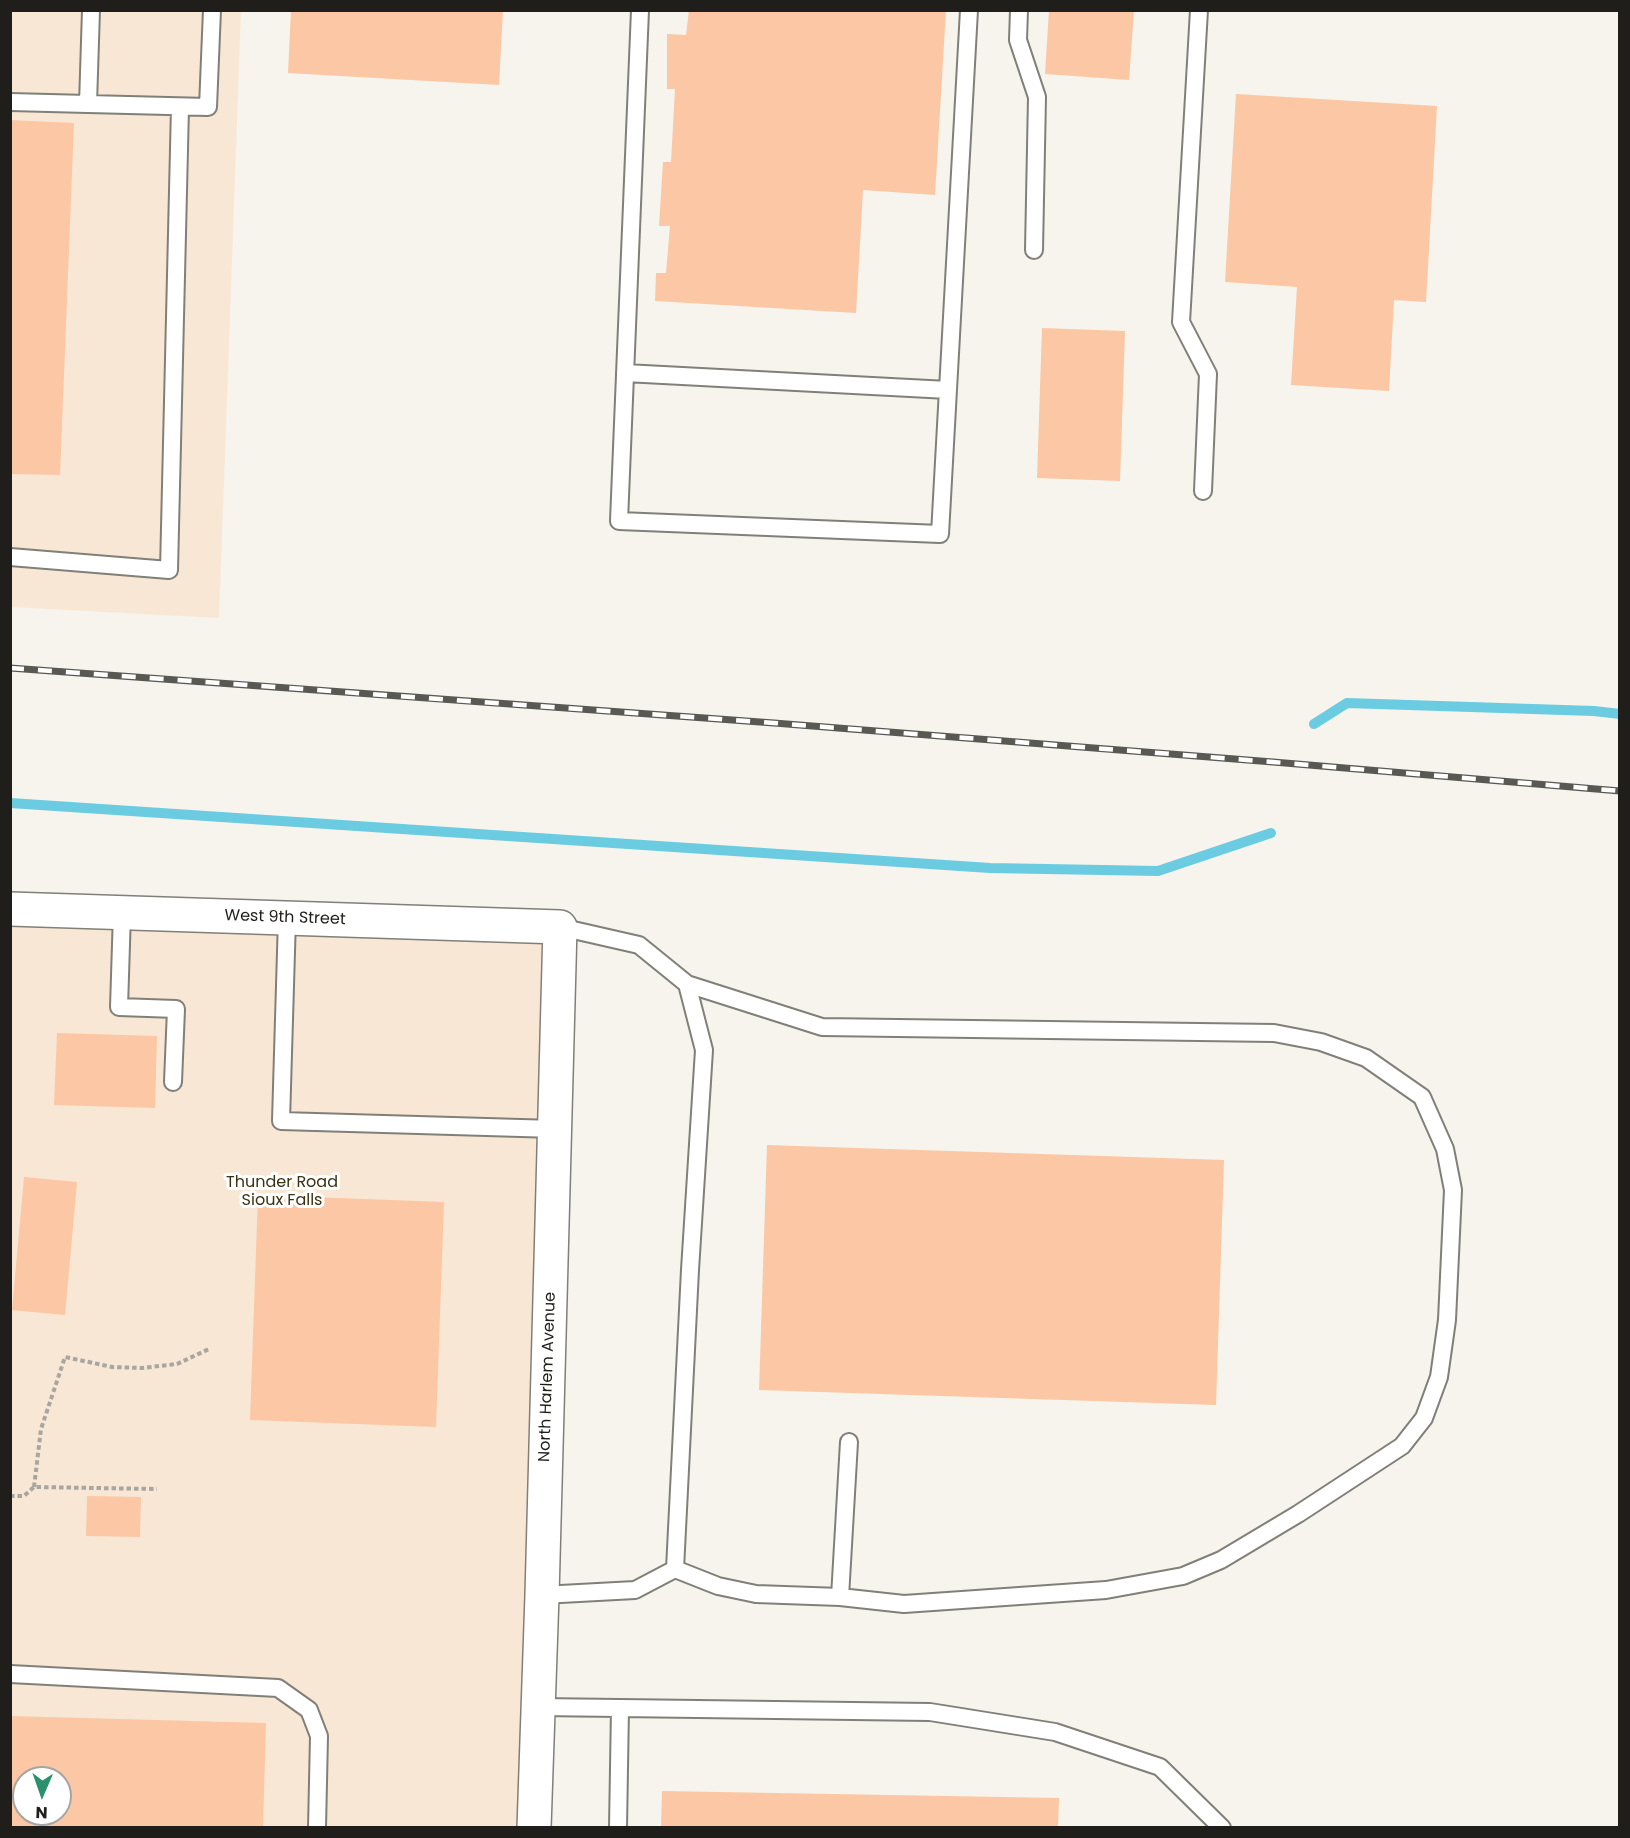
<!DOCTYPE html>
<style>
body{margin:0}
#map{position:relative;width:1630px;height:1838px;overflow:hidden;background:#f6f4ec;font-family:Poppins,sans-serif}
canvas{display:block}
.frame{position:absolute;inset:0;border:12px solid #1f1e1b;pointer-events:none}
.north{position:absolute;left:12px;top:1766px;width:60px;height:60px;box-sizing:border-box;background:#fff;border:2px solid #a5a5a4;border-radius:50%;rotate:182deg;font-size:16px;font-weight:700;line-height:24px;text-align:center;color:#1f1e1b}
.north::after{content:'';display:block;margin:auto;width:21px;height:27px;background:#29916e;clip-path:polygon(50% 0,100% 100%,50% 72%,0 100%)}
</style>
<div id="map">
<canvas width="1630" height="1838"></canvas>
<div class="frame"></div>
<div class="north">N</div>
</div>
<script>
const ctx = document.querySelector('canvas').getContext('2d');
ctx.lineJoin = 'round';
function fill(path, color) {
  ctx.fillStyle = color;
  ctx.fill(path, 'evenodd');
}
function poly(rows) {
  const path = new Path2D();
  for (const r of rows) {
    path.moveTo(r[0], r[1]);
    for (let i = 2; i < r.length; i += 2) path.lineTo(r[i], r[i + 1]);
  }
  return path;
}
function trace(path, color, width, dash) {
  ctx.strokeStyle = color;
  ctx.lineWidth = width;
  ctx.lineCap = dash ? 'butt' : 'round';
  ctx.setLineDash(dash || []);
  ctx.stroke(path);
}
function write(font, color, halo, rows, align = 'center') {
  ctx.font = font + ' Poppins,sans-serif';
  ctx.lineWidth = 6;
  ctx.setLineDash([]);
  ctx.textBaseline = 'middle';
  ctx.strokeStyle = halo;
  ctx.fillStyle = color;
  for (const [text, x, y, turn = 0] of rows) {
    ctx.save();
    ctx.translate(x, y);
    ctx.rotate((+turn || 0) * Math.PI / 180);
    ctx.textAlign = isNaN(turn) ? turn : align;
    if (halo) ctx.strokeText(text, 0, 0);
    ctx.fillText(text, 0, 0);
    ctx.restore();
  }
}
const commercial = poly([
 [10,11,241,11,219,618,11,607],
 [11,909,560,927,534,1827,11,1828],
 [24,1778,60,1778,60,1814,24,1814]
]);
const stream = poly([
 [1314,724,1347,703,1594,711,1620,714],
 [10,803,990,868,1158,871,1271,833]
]);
const building = poly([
 [291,10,503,10,499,85,288,73],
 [689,10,946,10,935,195,863,190,856,313,655,301,656,273,666,273,670,226,659,226,663,162,671,162,675,89,667,89,667,34,686,35],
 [1049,10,1134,10,1129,80,1045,74],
 [1236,94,1437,106,1426,302,1394,300,1389,391,1291,385,1297,287,1225,282],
 [10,120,74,123,60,475,10,474],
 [1042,328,1125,331,1120,481,1037,478],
 [57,1033,157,1036,155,1108,54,1105],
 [767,1145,1224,1160,1216,1405,759,1390],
 [24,1177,77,1182,65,1315,12,1310],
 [258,1195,444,1202,436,1427,250,1420],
 [87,1496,141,1497,140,1537,86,1536],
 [10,1716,266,1723,263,1828,10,1828],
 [24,1778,60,1778,60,1814,24,1814],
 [662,1791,1059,1798,1058,1828,661,1828]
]);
const path = poly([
 [34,1487,41,1429,65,1357,112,1367,142,1368,177,1364,209,1349],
 [10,1496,24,1496,34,1487,157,1489]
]);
const service = poly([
 [91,10,88,104,208,107,212,10],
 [640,10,619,521,940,534,969,10],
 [1019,10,1018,40,1037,97,1034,250],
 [1199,10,1181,322,1208,374,1203,491],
 [10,102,88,104],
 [625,373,948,390],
 [10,557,169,570,180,107],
 [122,913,119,1007,176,1009,173,1082],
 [287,918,281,1121,555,1129],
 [687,984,822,1027,1274,1033,1321,1042,1366,1058,1422,1097,1445,1149,1453,1190,1447,1320,1439,1377,1424,1418,1402,1446,1298,1514,1221,1560,1183,1576,1106,1590,904,1604,840,1597],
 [675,1569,718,1586,756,1594,840,1597,849,1442],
 [542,1595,635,1590,675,1569,690,1270,704,1050,687,984,639,945,560,927],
 [10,1674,278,1688,309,1710,319,1736,317,1828],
 [537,1707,620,1708,618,1828],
 [620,1708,930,1712,1055,1732,1160,1767,1222,1828]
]);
const minor = poly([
 [10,909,560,927,542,1595,534,1828]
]);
const rail = poly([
 [10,668,774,723,1273,762,1620,791]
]);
const streetNames = [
 ["West 9th Street",285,918,2],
 ["North Harlem Avenue",548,1377,-88]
];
const parkNames = [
 ["Thunder Road",282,1183],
 ["Sioux Falls",282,1201]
];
fill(commercial, '#f8e7d5');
trace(stream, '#6bcbe1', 10);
fill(building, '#fcc7a4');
trace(service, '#807f78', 20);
trace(minor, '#807f78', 36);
trace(path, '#a8a6a0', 4, [4.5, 3]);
trace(service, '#fff', 16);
trace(minor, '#fff', 33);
trace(rail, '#595853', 7);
trace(rail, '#fff', 4.5, [14]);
write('16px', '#1f1e1b', '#fff', streetNames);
write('16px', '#3b3212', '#fff', parkNames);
</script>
